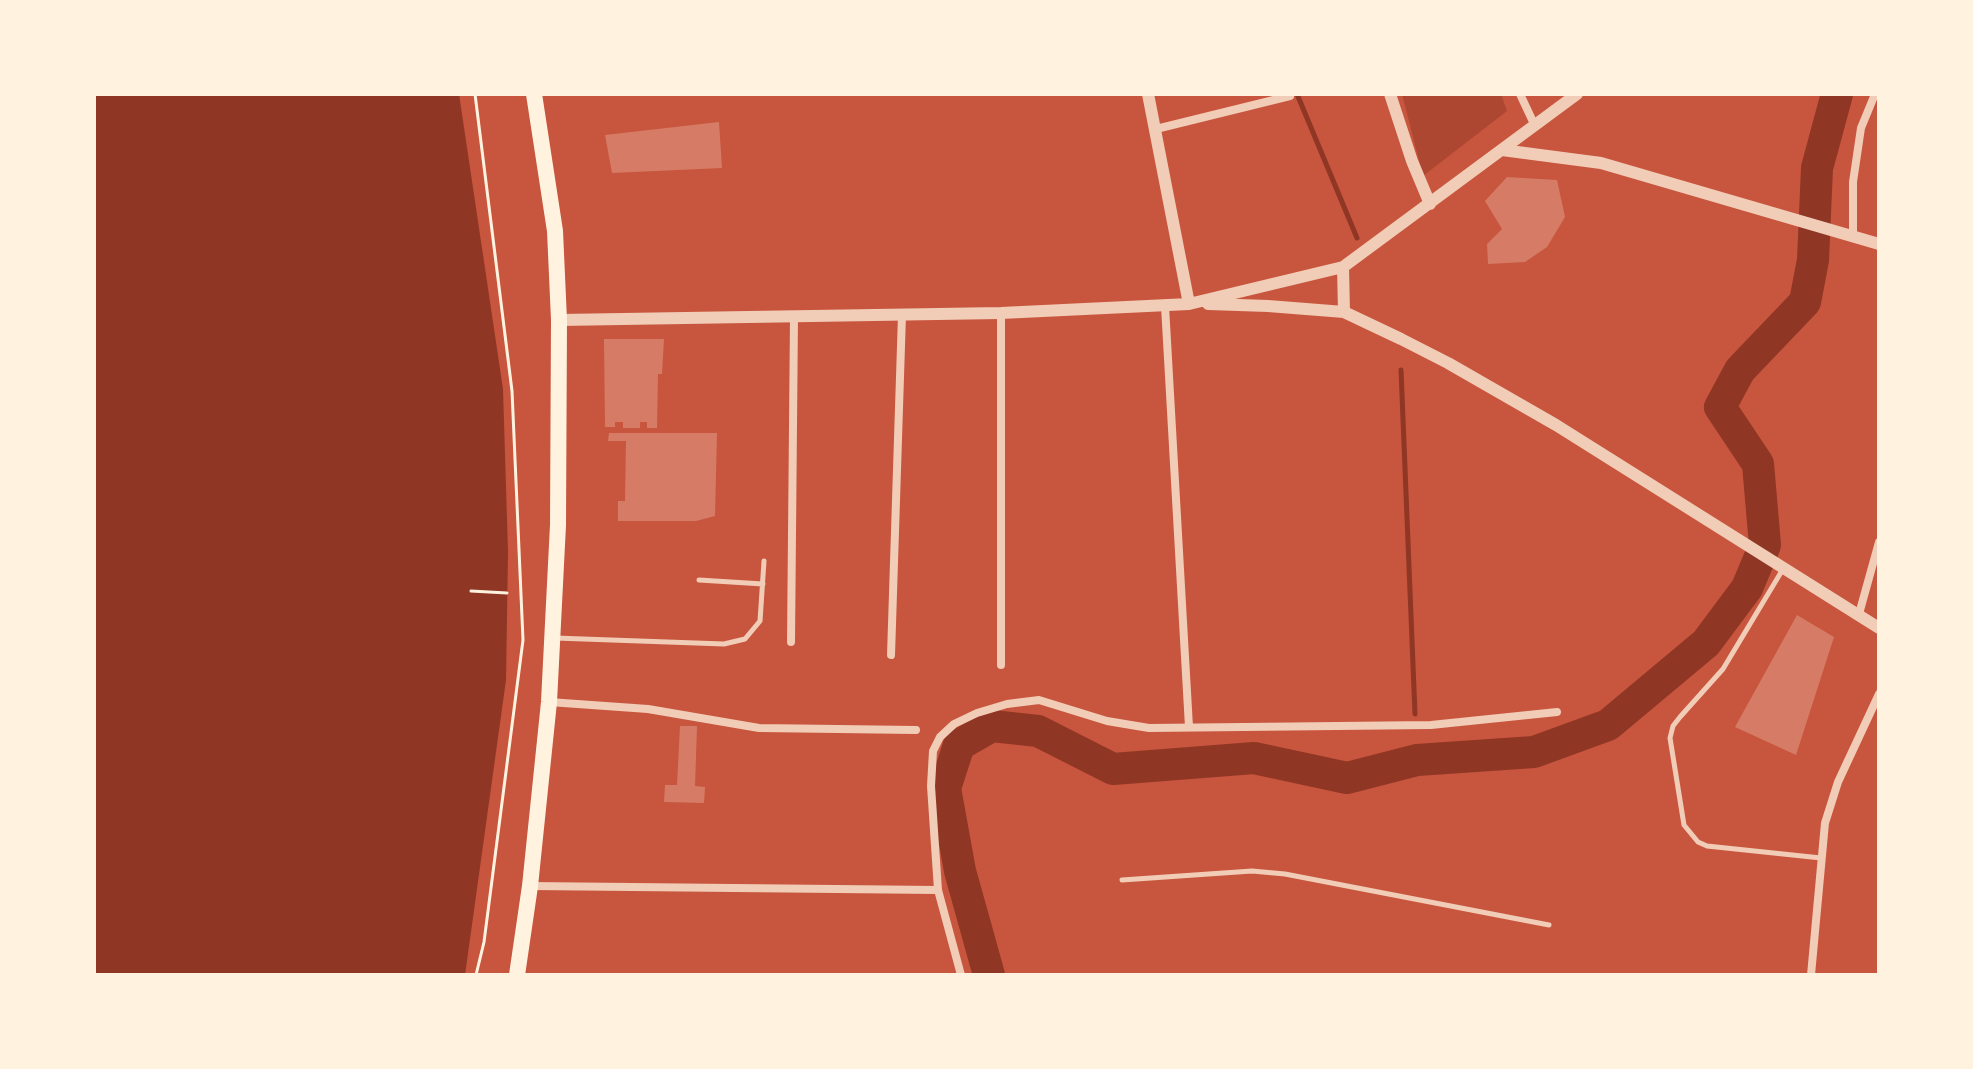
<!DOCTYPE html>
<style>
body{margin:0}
#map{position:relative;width:1973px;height:1069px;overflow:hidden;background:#c8553d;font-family:Jost,sans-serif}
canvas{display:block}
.frame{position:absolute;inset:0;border:96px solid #fff3e0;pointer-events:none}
</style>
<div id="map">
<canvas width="1973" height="1069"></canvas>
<div class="frame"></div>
</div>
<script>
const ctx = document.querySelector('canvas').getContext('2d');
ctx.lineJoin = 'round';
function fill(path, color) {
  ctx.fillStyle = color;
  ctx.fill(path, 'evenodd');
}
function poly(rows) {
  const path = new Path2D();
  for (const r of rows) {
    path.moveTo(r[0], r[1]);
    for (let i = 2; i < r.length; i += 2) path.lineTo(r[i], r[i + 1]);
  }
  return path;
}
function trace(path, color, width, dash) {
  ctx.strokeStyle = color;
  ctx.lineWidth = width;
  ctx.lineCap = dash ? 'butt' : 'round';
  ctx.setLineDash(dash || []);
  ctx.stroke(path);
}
const green = poly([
 [1402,94,1501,94,1507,111,1423,176]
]);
const water = poly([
 [94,94,459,94,503,389,508,552,506,680,465,975,94,975]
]);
const stream = poly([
 [1297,94,1357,238],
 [1401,370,1415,714],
 [1415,747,1417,760]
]);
const river = poly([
 [989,975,960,871,945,788,959,745,992,726,1038,731,1113,769,1254,758,1347,778,1417,760,1534,752,1608,725,1706,643,1747,588,1765,545,1758,464,1720,407,1740,370,1805,302,1813,260,1817,168,1837,94]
]);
const building = poly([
 [719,122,722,168,612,173,605,135],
 [1507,177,1557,180,1565,217,1547,247,1525,262,1488,264,1487,244,1502,229,1485,201],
 [604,339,664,339,662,374,658,374,657,428,647,428,647,422,640,422,640,428,623,428,623,422,615,422,615,427,605,427],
 [609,433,717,433,715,516,696,521,618,521,618,501,625,501,626,441,608,441],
 [1797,615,1834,637,1796,755,1735,727],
 [680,726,697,726,695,786,705,787,704,803,664,802,665,785,677,785]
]);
const path = poly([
 [475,94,512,391,523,640,484,942,476,975],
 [471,591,507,593]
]);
const service = poly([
 [1783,569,1723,669,1680,717,1673,726,1670,738,1684,825,1698,842,1707,846,1821,858],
 [699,580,763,584],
 [555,638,724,644,745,639,760,621,764,561],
 [1122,880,1252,871,1285,874,1549,925]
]);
const minor = poly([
 [1520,94,1535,126],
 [1156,129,1290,96],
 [1853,237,1853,182,1861,128,1875,94],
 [1165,306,1189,727],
 [1001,313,1001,665],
 [1859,614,1879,542],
 [791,642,794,317],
 [891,655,902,315],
 [549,702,648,709,759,728,916,730],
 [530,886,938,890],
 [961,975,938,890,931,786,933,751,940,737,954,724,977,713,1007,704,1039,700,1107,721,1149,728,1431,725,1557,712],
 [1811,975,1825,823,1838,782,1879,694]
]);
const tertiary = poly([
 [1148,94,1189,304],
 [1390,94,1412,161,1430,204],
 [1502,150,1601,163,1879,244],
 [1343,267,1344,312],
 [1208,304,1268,306,1344,312,1401,339,1448,363,1556,425,1879,628],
 [559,320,1001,313,1189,304,1343,267,1577,94]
]);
const trunk = poly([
 [517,975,530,886,549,702,558,525,559,320,555,231,534,94]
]);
fill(green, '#ae4732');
fill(water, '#8f3625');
trace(stream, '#8f3625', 5);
trace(river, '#8f3625', 32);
fill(building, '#d67c66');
trace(path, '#fff3e0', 3);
trace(service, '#f1ccb7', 5);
trace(minor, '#f1ccb7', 8);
trace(tertiary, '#f1ccb7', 12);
trace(trunk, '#fff3e0', 16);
</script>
